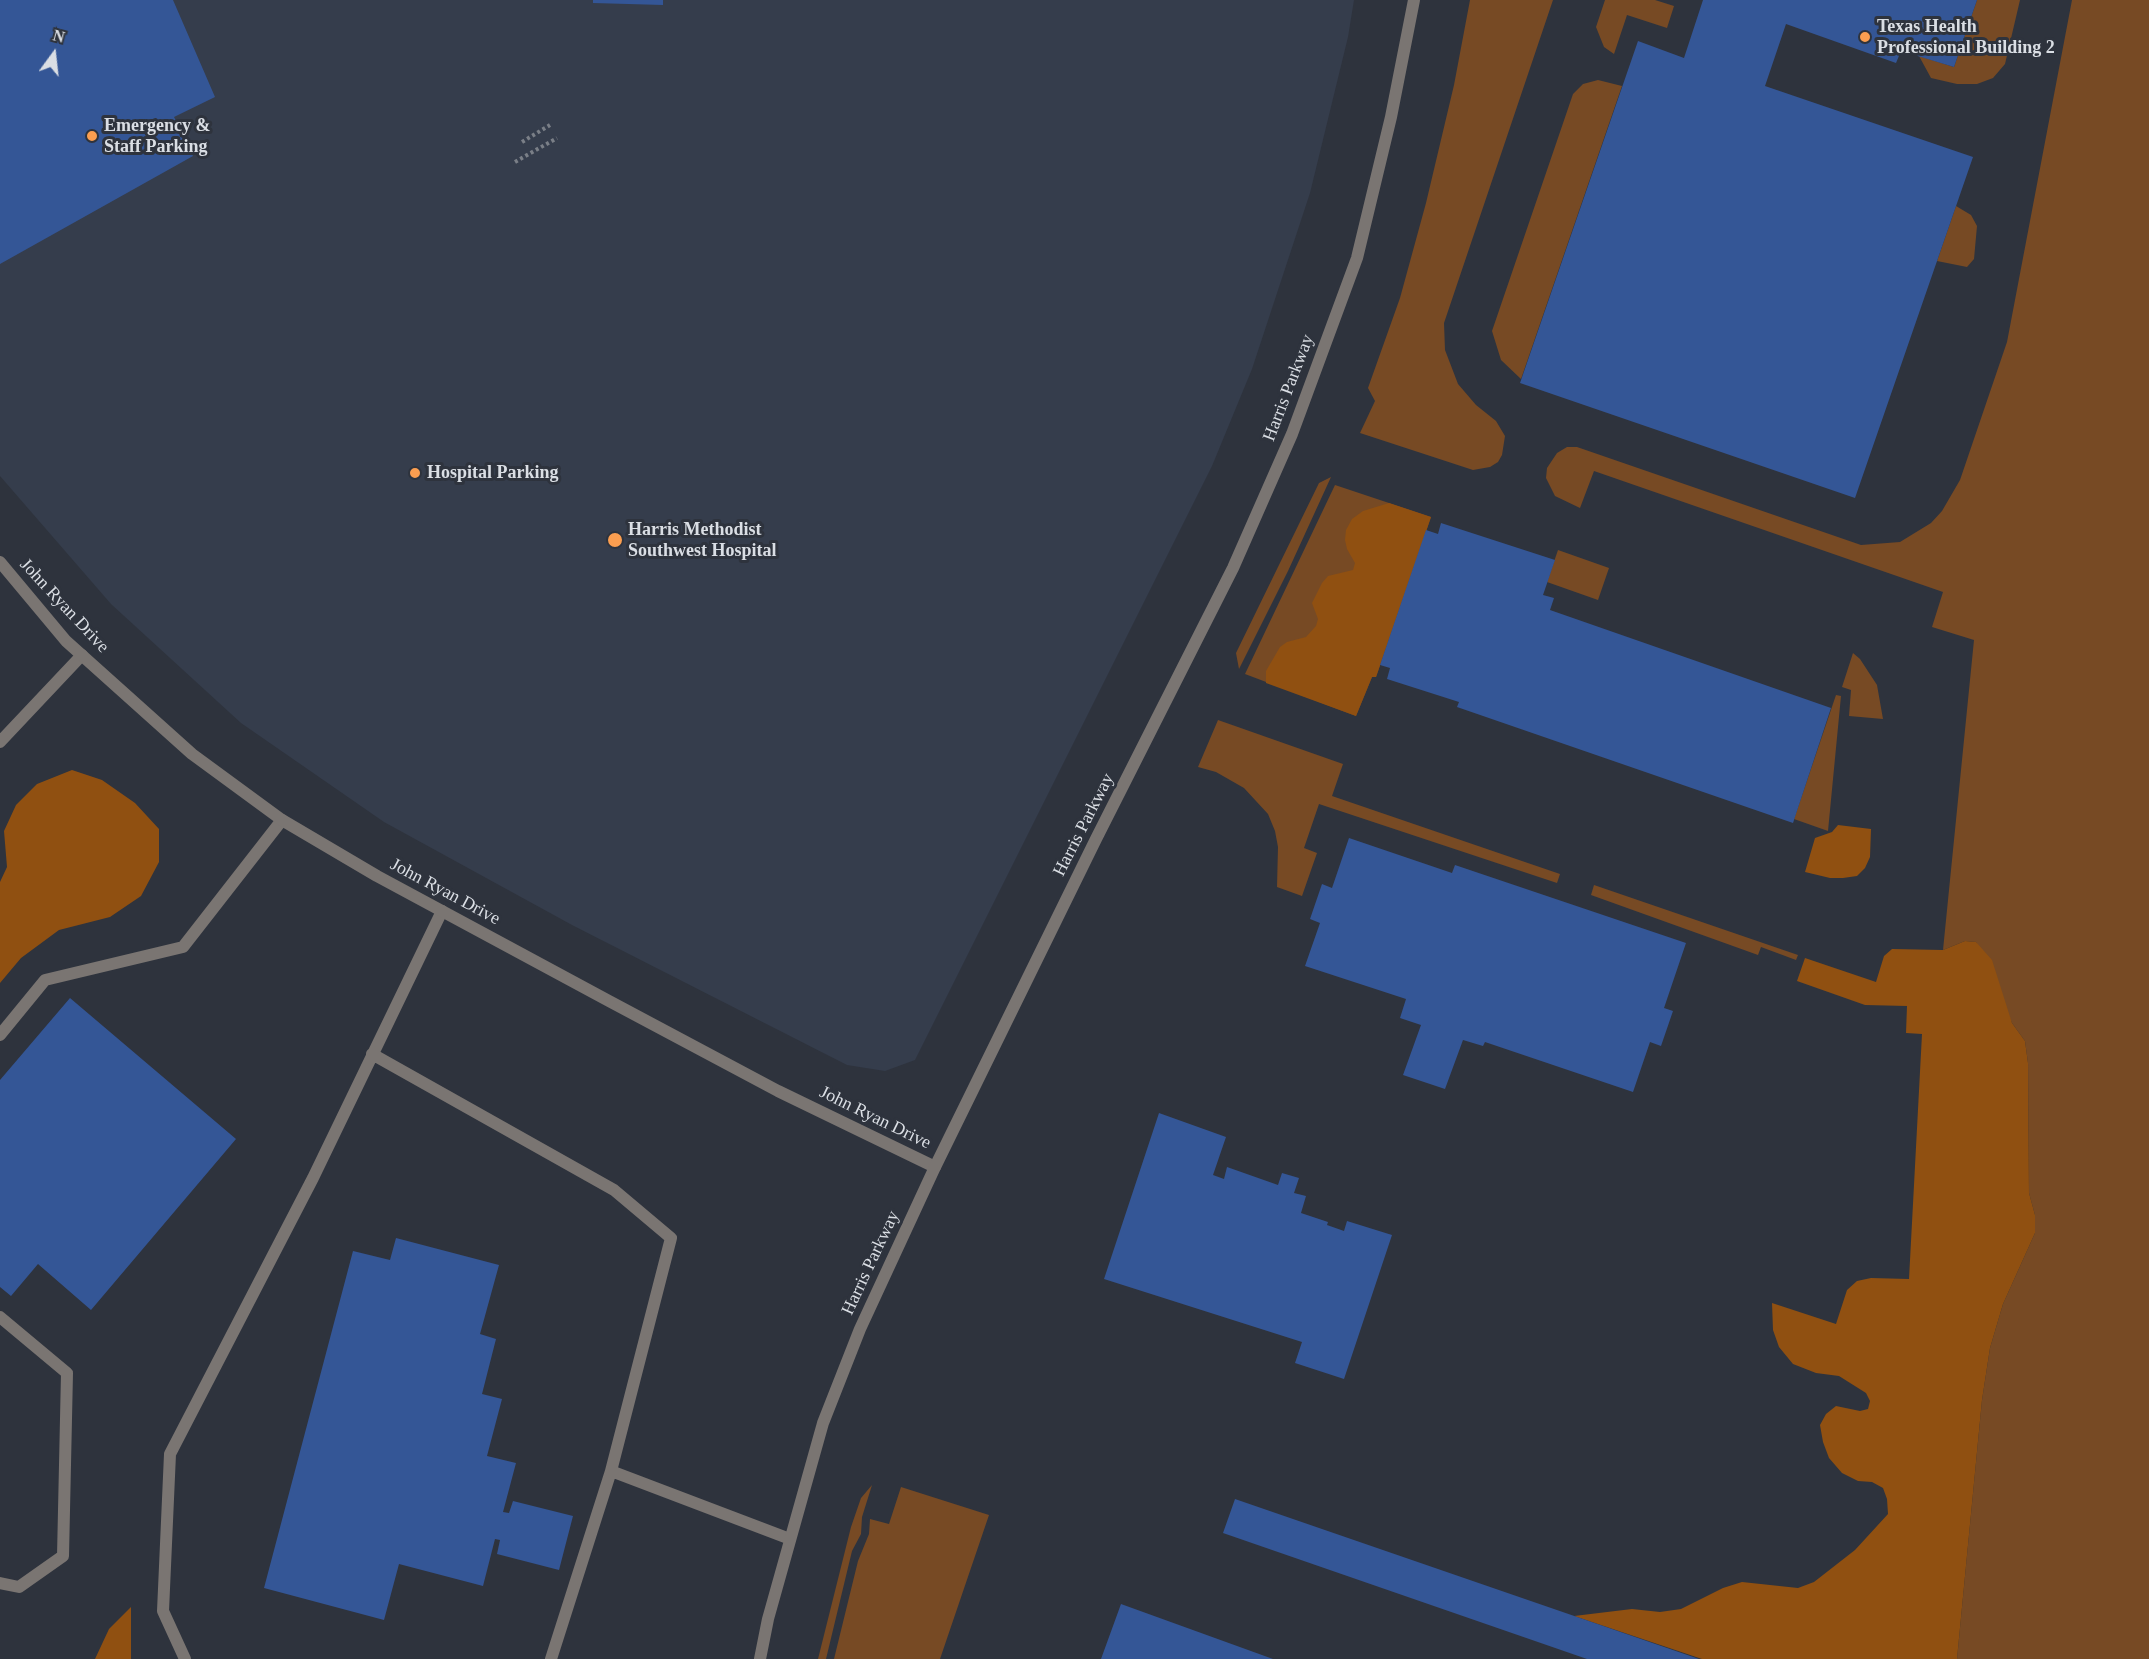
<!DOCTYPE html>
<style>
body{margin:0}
#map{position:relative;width:2149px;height:1659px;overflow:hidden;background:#2e333d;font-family:Georgia,serif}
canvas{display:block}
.north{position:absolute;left:24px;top:24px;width:60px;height:60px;-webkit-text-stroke:4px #2e333d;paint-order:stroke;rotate:15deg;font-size:16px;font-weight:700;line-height:24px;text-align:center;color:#dadee4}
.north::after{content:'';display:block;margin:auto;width:21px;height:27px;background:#dadee4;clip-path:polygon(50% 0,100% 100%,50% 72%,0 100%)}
</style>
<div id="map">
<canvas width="2149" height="1659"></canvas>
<div class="north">N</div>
</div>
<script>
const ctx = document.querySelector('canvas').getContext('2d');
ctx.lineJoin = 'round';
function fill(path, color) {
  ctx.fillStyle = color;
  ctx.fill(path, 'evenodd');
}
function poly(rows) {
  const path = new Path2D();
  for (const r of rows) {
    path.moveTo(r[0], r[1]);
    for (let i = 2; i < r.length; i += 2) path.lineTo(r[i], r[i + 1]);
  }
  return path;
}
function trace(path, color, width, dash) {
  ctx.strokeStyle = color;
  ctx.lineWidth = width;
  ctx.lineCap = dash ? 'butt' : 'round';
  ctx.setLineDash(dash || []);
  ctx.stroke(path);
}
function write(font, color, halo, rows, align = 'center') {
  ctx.font = font + ' Georgia,serif';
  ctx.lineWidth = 6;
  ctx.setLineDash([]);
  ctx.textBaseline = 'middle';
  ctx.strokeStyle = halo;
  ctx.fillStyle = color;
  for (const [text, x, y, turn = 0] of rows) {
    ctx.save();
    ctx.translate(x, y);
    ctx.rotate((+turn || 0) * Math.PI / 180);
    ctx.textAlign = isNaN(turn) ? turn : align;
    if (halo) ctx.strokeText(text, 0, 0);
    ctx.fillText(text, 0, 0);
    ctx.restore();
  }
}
const built = poly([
 [0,0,1354,0,1348,37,1310,193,1252,369,1212,466,915,1060,885,1071,847,1065,572,925,384,822,241,723,111,604,0,476]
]);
const green = poly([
 [1470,0,1553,0,1444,323,1445,350,1458,384,1476,405,1496,421,1505,436,1502,455,1498,462,1490,467,1473,470,1360,433,1375,401,1368,388,1400,298,1426,203,1454,85],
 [1605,0,1655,0,1674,6,1667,28,1627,15,1614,54,1604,47,1596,27],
 [1977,0,2020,0,2005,64,1993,78,1977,84,1957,84,1931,78,1919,56,1954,67],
 [2072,0,2149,0,2149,1659,1957,1659,1982,1400,1990,1348,2003,1304,2035,1233,2035,1215,2029,1193,2028,1063,2025,1041,2012,1023,1976,942,1965,941,1943,950,1974,640,1932,627,1943,592,1594,471,1580,508,1555,496,1546,478,1547,468,1557,453,1567,447,1577,447,1861,545,1900,542,1931,523,1942,511,1960,480,2007,342],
 [1598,80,1622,86,1521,379,1501,360,1492,331,1573,94,1583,84],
 [1956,206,1971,215,1977,226,1974,259,1967,267,1937,261],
 [1331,477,1288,571,1239,669,1236,653,1319,483],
 [1335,485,1431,517,1376,677,1372,677,1356,716,1245,674],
 [1558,550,1609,568,1598,600,1547,582],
 [1853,653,1860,659,1877,685,1883,719,1849,716,1851,690,1842,687],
 [1836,695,1841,696,1828,831,1794,819],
 [1218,720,1343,764,1332,796,1560,874,1557,883,1319,804,1304,848,1317,853,1302,896,1277,887,1278,847,1275,831,1268,814,1244,788,1216,772,1198,767],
 [1594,885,1798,955,1796,960,1761,947,1758,955,1591,895],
 [872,1485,862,1517,861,1534,852,1551,826,1659,818,1659,851,1527,861,1498],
 [901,1487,989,1515,940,1659,834,1659,858,1561,869,1534,870,1519,889,1524]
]);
const forest = poly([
 [1389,503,1431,517,1376,677,1372,677,1356,716,1266,683,1266,671,1280,647,1287,642,1306,637,1316,626,1318,619,1312,603,1322,583,1328,576,1353,570,1355,563,1347,549,1345,540,1346,530,1352,519,1363,511],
 [72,770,102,780,135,803,159,829,159,862,141,896,110,917,59,930,21,958,0,983,0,882,7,867,4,831,16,805,37,784],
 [1838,825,1871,829,1870,857,1865,868,1857,876,1843,878,1830,878,1805,872,1815,838,1832,832],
 [1965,941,1976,942,1992,960,2012,1023,2025,1041,2028,1063,2029,1193,2035,1215,2035,1233,2003,1304,1990,1348,1982,1400,1957,1659,1702,1659,1574,1616,1632,1609,1660,1612,1681,1609,1723,1588,1742,1582,1798,1588,1814,1582,1855,1550,1888,1514,1887,1499,1883,1488,1872,1482,1858,1481,1842,1473,1829,1458,1823,1442,1820,1425,1826,1414,1836,1406,1860,1411,1868,1409,1870,1401,1866,1393,1839,1376,1816,1373,1793,1364,1779,1347,1773,1330,1772,1303,1836,1324,1847,1290,1857,1281,1871,1278,1909,1279,1922,1034,1906,1033,1907,1006,1865,1005,1797,981,1805,958,1876,982,1884,956,1892,949,1943,950],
 [131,1607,131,1659,95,1659,109,1629]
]);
const building = poly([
 [0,0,173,0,215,97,174,117,193,156,0,264],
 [593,0,663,0,663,5,593,3],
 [1703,0,1977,0,1954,67,1901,51,1896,63,1786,24,1765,86,1973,157,1855,498,1520,383,1638,41,1684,58],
 [1441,523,1555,560,1543,595,1554,598,1550,610,1831,708,1793,823,1457,707,1459,702,1387,679,1390,668,1380,665,1426,530,1438,534],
 [1349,838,1452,873,1455,865,1686,943,1664,1008,1673,1011,1661,1046,1650,1042,1633,1092,1485,1042,1483,1046,1463,1040,1445,1089,1403,1075,1421,1025,1400,1018,1406,999,1305,966,1320,923,1310,919,1322,884,1332,888],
 [70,998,236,1139,91,1310,38,1264,11,1296,0,1287,0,1080],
 [1159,1113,1226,1137,1213,1175,1224,1179,1227,1167,1278,1185,1282,1173,1299,1178,1294,1193,1306,1196,1301,1213,1328,1222,1327,1225,1344,1231,1347,1221,1392,1235,1344,1379,1295,1363,1302,1342,1104,1279],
 [396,1238,499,1265,480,1334,496,1339,482,1394,502,1399,487,1456,516,1463,503,1512,509,1513,513,1501,573,1516,559,1570,497,1554,500,1540,495,1539,483,1586,399,1564,384,1620,264,1588,353,1251,390,1260],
 [1235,1499,1699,1659,1587,1659,1223,1533],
 [1121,1604,1273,1659,1101,1659]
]);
const path = poly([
 [522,142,550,125],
 [515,162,557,138]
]);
const service = poly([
 [0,742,82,655],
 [0,1035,45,980,183,947,282,820],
 [372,1054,614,1190,671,1238,611,1471,790,1539],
 [0,1317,67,1373,63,1556,19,1587,0,1583],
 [185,1659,163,1611,170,1454,313,1178,442,911],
 [551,1659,611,1471]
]);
const minor = poly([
 [0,562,66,641,192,754,282,820,377,876,609,1001,778,1091,935,1167]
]);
const tertiary = poly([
 [760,1659,768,1619,823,1423,860,1329,935,1167,1096,839,1233,568,1292,434,1357,258,1391,117,1414,0]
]);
const markers = [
 [1865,37,6,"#fb9e50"],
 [92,136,6,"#fb9e50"],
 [415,473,6,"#fb9e50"],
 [615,540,8,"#fb9e50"]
];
const poiNames = [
 ["Texas Health",1877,27],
 ["Professional Building 2",1877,48],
 ["Emergency &",104,126],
 ["Staff Parking",104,147],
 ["Hospital Parking",427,473],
 ["Harris Methodist",628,530],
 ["Southwest Hospital",628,551]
];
const streetNames = [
 ["Harris Parkway",1289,388,-69],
 ["John Ryan Drive",64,606,47],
 ["Harris Parkway",1084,825,-63],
 ["John Ryan Drive",445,892,28],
 ["John Ryan Drive",875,1118,26],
 ["Harris Parkway",871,1263,-65]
];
fill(built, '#353d4c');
fill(green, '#774a24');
fill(forest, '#905011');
fill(building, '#345696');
trace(path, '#7a7f87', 4, [3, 3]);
trace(service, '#7a7572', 12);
trace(minor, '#7a7572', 12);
trace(tertiary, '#7a7572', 12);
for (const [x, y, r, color] of markers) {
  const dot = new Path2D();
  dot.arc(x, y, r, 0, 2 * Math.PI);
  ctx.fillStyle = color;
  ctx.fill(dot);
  trace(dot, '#2e333d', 2);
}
write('bold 18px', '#dadee4', '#2e333d', poiNames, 'left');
write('18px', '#dadee4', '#2e333d', streetNames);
</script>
